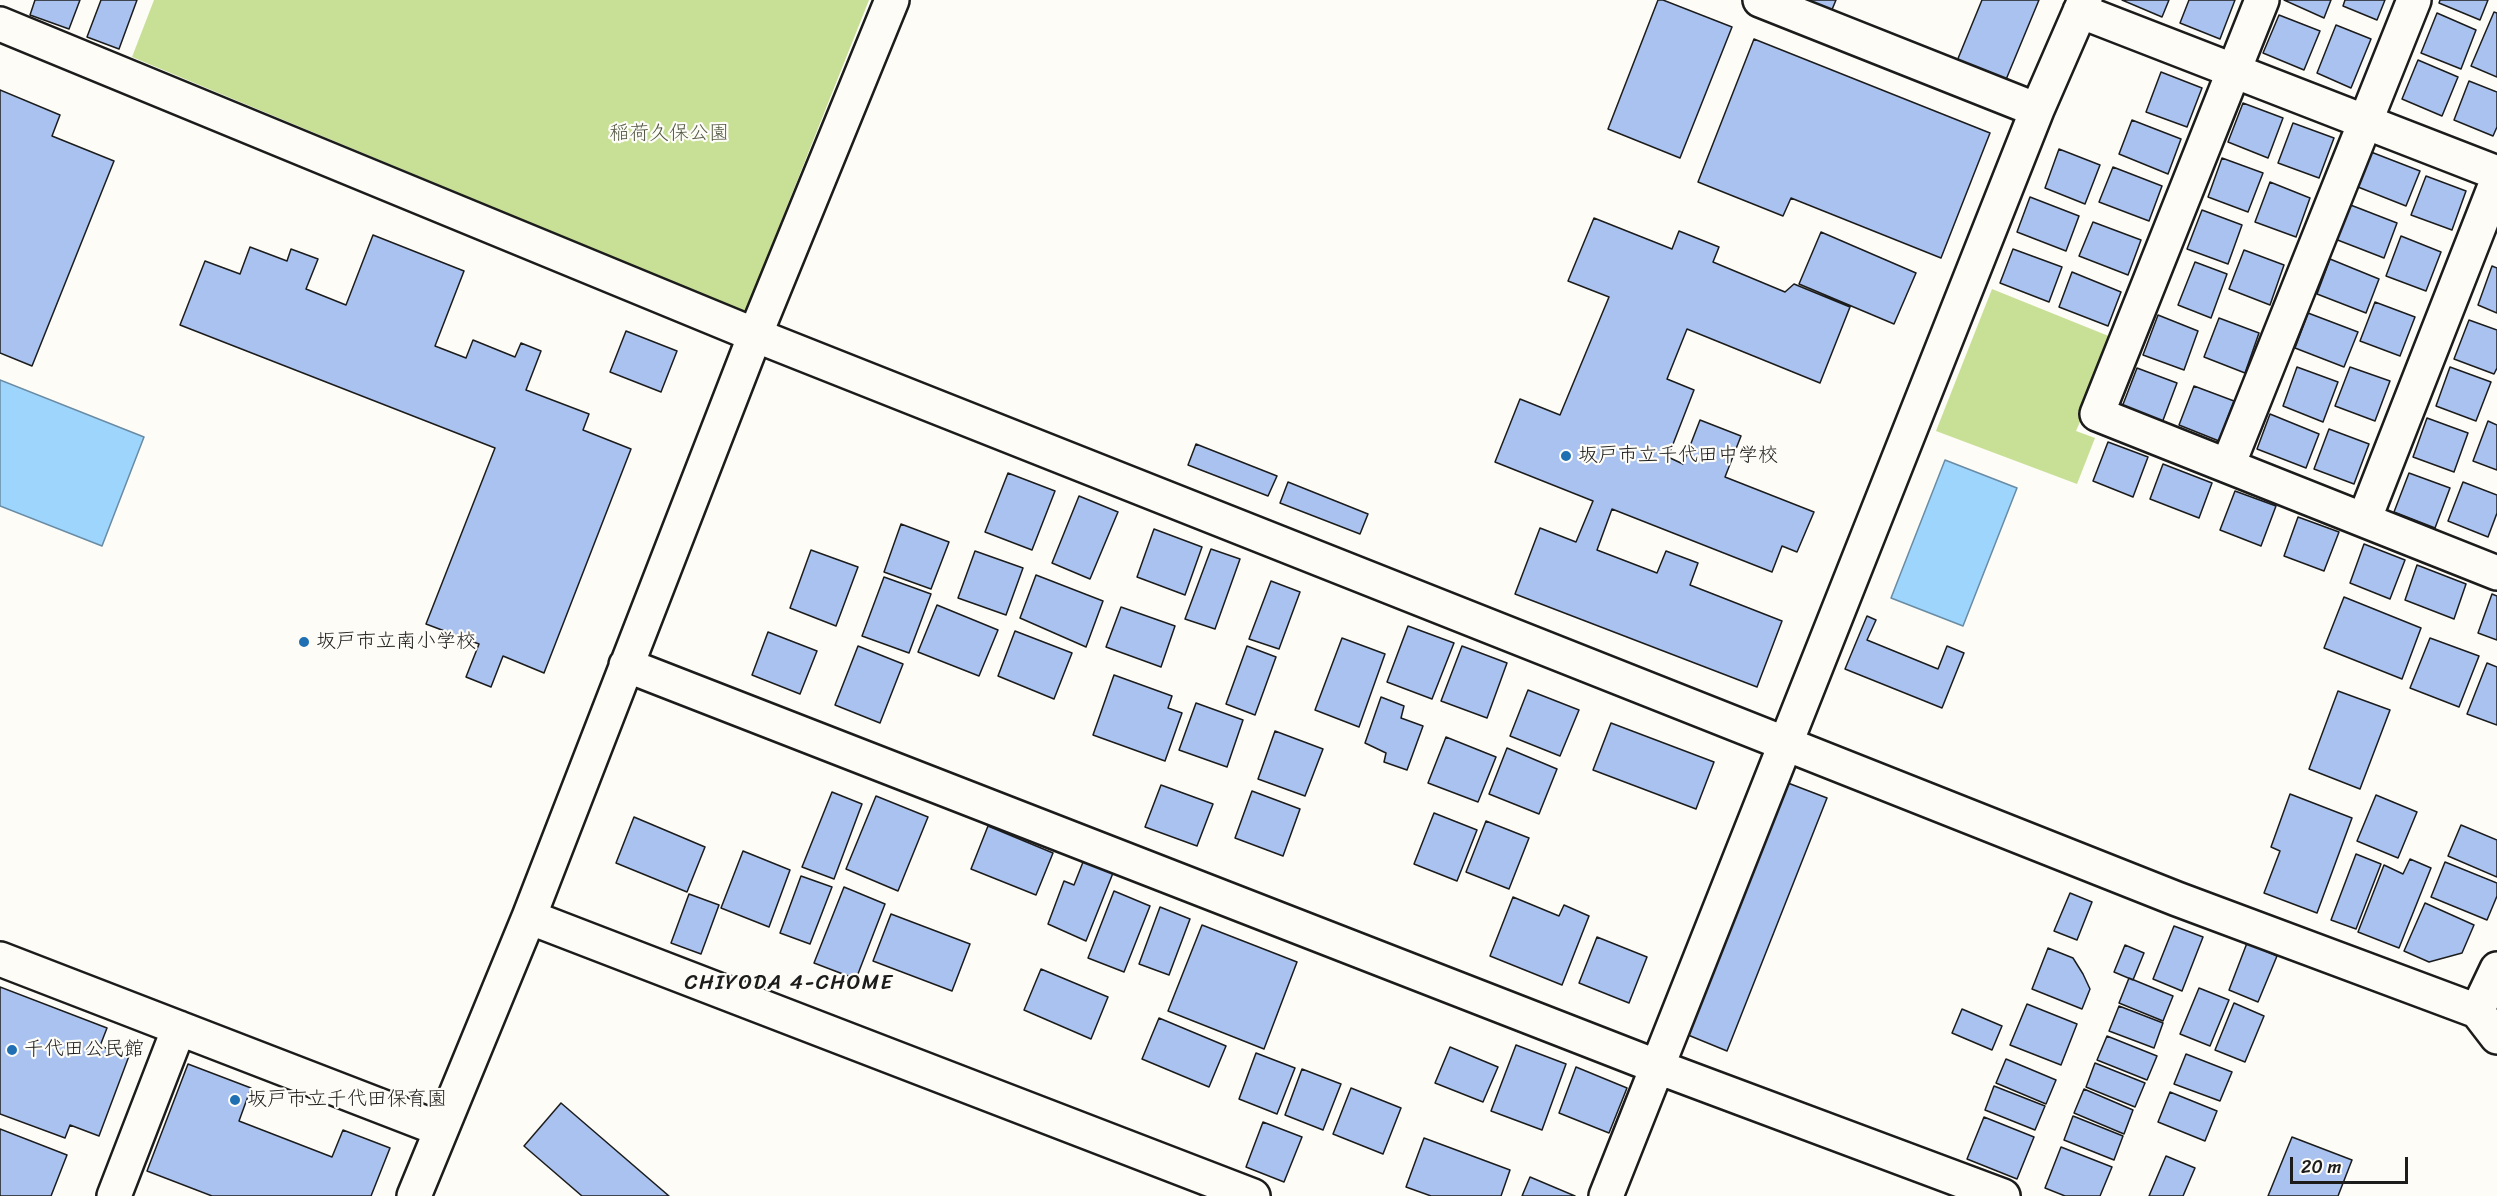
<!DOCTYPE html>
<meta charset="utf-8">
<style>
body{margin:0}
#map{position:relative;width:2497px;height:1196px;overflow:hidden;background:#fdfcf7;font-family:Sriracha,sans-serif}
canvas{display:block}
.scale{position:absolute;left:2290px;top:1157px;width:118px;height:27px;box-sizing:border-box;border:3px solid #1c1c1c;border-top:0;padding-left:8px;font-size:18px;line-height:21px;white-space:nowrap;color:#1c1c1c;-webkit-text-stroke:4px #fdfcf7;paint-order:stroke}
</style>
<div id="map">
<canvas width="2497" height="1196"></canvas>
<div class="scale">20 m</div>
</div>
<script>
const ctx = document.querySelector('canvas').getContext('2d');
ctx.lineJoin = 'round';
function fill(path, color) {
  ctx.fillStyle = color;
  ctx.fill(path, 'evenodd');
}
function poly(rows) {
  const path = new Path2D();
  for (const r of rows) {
    path.moveTo(r[0], r[1]);
    for (let i = 2; i < r.length; i += 2) path.lineTo(r[i], r[i + 1]);
  }
  return path;
}
function trace(path, color, width, dash) {
  ctx.strokeStyle = color;
  ctx.lineWidth = width;
  ctx.lineCap = dash ? 'butt' : 'round';
  ctx.setLineDash(dash || []);
  ctx.stroke(path);
}
function write(font, color, halo, rows, align = 'center') {
  ctx.font = font + ' Sriracha,"Klee One",sans-serif';
  ctx.lineWidth = 4.5;
  ctx.setLineDash([]);
  ctx.textBaseline = 'middle';
  ctx.strokeStyle = halo;
  ctx.fillStyle = color;
  for (const [text, x, y, turn = 0] of rows) {
    ctx.save();
    ctx.translate(x, y);
    ctx.rotate((+turn || 0) * Math.PI / 180);
    ctx.textAlign = isNaN(turn) ? turn : align;
    if (halo) ctx.strokeText(text, 0, 0);
    ctx.fillText(text, 0, 0);
    ctx.restore();
  }
}
const green = poly([
 [154,0,869,0,745,312,132,57],
 [1992,289,2116,339,2076,431,2095,438,2077,484,1936,431]
]);
const water = poly([
 [0,380,144,437,102,546,0,506,0,380],
 [1945,460,2017,488,1963,626,1891,598,1945,460]
]);
const building = poly([
 [35,0,80,0,69,29,30,15,35,0],
 [101,0,137,0,119,49,87,37,101,0],
 [1658,0,1663,0,1732,27,1680,158,1608,129,1658,0],
 [1802,0,1836,0,1831,12,1802,0],
 [1982,0,2039,0,2005,82,1957,61,1982,0],
 [2122,0,2169,0,2162,17,2122,0],
 [2189,0,2235,0,2220,39,2180,23,2189,0],
 [2284,0,2331,0,2324,18,2284,0],
 [2345,0,2385,0,2377,20,2343,6,2345,0],
 [2440,0,2488,0,2480,20,2439,3,2440,0],
 [2494,12,2497,13,2497,77,2471,66,2494,12],
 [2437,13,2476,30,2461,69,2421,53,2437,13],
 [2279,15,2320,31,2304,70,2263,53,2279,15],
 [2336,25,2371,39,2351,88,2317,73,2336,25],
 [1754,39,1990,133,1941,258,1791,198,1783,216,1698,182,1754,39],
 [2418,60,2458,77,2442,116,2402,99,2418,60],
 [2161,72,2202,88,2187,127,2146,112,2161,72],
 [2469,81,2497,92,2497,127,2493,136,2454,120,2469,81],
 [0,90,60,115,52,136,114,161,32,366,0,353,0,90],
 [2243,103,2283,118,2268,158,2228,142,2243,103],
 [2132,120,2181,139,2168,174,2119,154,2132,120],
 [2293,123,2334,138,2319,178,2278,163,2293,123],
 [2059,149,2100,165,2085,204,2045,188,2059,149],
 [2371,152,2420,171,2406,206,2358,187,2371,152],
 [2222,158,2263,173,2248,212,2208,197,2222,158],
 [2113,167,2162,186,2149,221,2099,202,2113,167],
 [2426,176,2466,191,2452,230,2411,215,2426,176],
 [2270,182,2310,198,2296,237,2255,222,2270,182],
 [2030,197,2079,216,2066,251,2017,232,2030,197],
 [2348,204,2397,223,2384,258,2335,239,2348,204],
 [2202,210,2242,225,2228,264,2187,249,2202,210],
 [1594,218,1672,249,1679,231,1719,247,1713,262,1785,292,1794,284,1850,307,1820,383,1687,329,1667,379,1694,390,1668,457,1683,464,1700,420,1741,436,1725,477,1814,512,1797,552,1782,546,1772,572,1612,509,1597,550,1657,573,1666,551,1698,563,1690,585,1782,621,1757,687,1515,594,1540,528,1576,542,1593,501,1495,462,1520,399,1560,415,1609,297,1568,281,1594,218],
 [2093,222,2141,240,2128,275,2079,256,2093,222],
 [1821,232,1916,273,1894,324,1799,284,1821,232],
 [373,235,464,271,435,346,466,358,473,340,515,357,521,343,541,351,526,390,589,414,583,430,631,449,544,673,503,656,491,687,466,677,479,644,426,624,495,448,180,325,205,261,240,274,250,247,287,261,291,249,318,259,306,289,346,305,373,235],
 [2401,236,2441,252,2426,291,2386,276,2401,236],
 [2013,249,2062,267,2049,302,2000,283,2013,249],
 [2244,250,2284,265,2270,305,2229,289,2244,250],
 [2330,259,2379,279,2366,313,2317,294,2330,259],
 [2195,262,2227,274,2211,318,2178,305,2195,262],
 [2492,266,2497,268,2497,313,2478,305,2492,266],
 [2072,272,2121,292,2108,326,2059,307,2072,272],
 [2375,302,2415,317,2400,356,2360,341,2375,302],
 [2308,313,2358,332,2344,367,2295,348,2308,313],
 [2158,315,2198,331,2184,370,2143,355,2158,315],
 [2219,318,2259,333,2245,373,2204,357,2219,318],
 [2469,320,2497,330,2497,368,2494,374,2454,359,2469,320],
 [626,331,677,351,661,392,610,372,626,331],
 [2297,367,2338,382,2323,422,2283,406,2297,367],
 [2350,367,2390,381,2375,421,2335,406,2350,367],
 [2450,367,2491,382,2476,421,2436,406,2450,367],
 [2137,368,2177,383,2162,423,2122,407,2137,368],
 [2194,386,2234,401,2219,441,2179,425,2194,386],
 [2270,414,2319,434,2306,468,2257,449,2270,414],
 [2427,418,2468,433,2454,472,2413,457,2427,418],
 [2488,421,2497,425,2497,470,2473,461,2488,421],
 [2329,429,2369,444,2354,484,2314,469,2329,429],
 [2108,442,2148,457,2133,497,2093,481,2108,442],
 [1196,444,1277,476,1268,496,1188,465,1196,444],
 [2163,464,2212,483,2199,518,2150,499,2163,464],
 [1008,473,1055,491,1032,550,985,532,1008,473],
 [2409,473,2450,488,2435,528,2394,512,2409,473],
 [1288,482,1368,514,1360,534,1280,503,1288,482],
 [2463,482,2497,495,2497,513,2488,537,2448,521,2463,482],
 [2235,491,2276,506,2261,546,2220,530,2235,491],
 [1079,496,1118,512,1090,579,1052,563,1079,496],
 [2298,517,2339,532,2324,571,2284,556,2298,517],
 [901,524,949,542,931,589,884,572,901,524],
 [1154,529,1202,547,1185,595,1137,577,1154,529],
 [2364,544,2405,560,2390,599,2350,583,2364,544],
 [1211,549,1240,559,1215,629,1185,619,1211,549],
 [811,550,858,567,836,626,790,608,811,550],
 [975,551,1023,568,1006,615,958,598,975,551],
 [2417,565,2466,584,2454,619,2405,600,2417,565],
 [1036,575,1103,601,1086,647,1020,618,1036,575],
 [884,577,931,594,909,653,862,636,884,577],
 [1271,581,1300,592,1279,649,1249,639,1271,581],
 [2492,594,2497,596,2497,640,2478,633,2492,594],
 [2344,597,2421,628,2402,679,2324,648,2344,597],
 [937,605,998,630,979,676,918,652,937,605],
 [1121,607,1175,626,1161,667,1106,647,1121,607],
 [1867,616,1876,620,1867,640,1938,669,1947,646,1964,653,1942,708,1845,669,1867,616],
 [1408,626,1454,643,1432,699,1387,682,1408,626],
 [1015,631,1072,653,1054,699,998,676,1015,631],
 [768,632,817,651,800,694,752,675,768,632],
 [1342,638,1385,654,1359,727,1315,710,1342,638],
 [2430,638,2479,656,2459,707,2410,688,2430,638],
 [858,646,903,664,880,723,835,705,858,646],
 [1247,646,1276,657,1255,715,1226,704,1247,646],
 [1462,646,1507,663,1487,718,1441,701,1462,646],
 [2487,663,2497,667,2497,725,2467,714,2487,663],
 [1114,675,1172,696,1168,708,1182,713,1165,761,1093,735,1114,675],
 [1528,690,1579,710,1560,756,1510,736,1528,690],
 [2338,691,2390,710,2360,789,2309,769,2338,691],
 [1381,697,1404,706,1401,718,1423,726,1407,770,1384,762,1386,753,1365,743,1381,697],
 [1196,703,1243,720,1227,767,1179,750,1196,703],
 [1611,723,1714,762,1696,809,1593,770,1611,723],
 [1275,731,1323,749,1305,796,1258,779,1275,731],
 [1446,737,1496,757,1478,802,1428,783,1446,737],
 [1507,748,1557,769,1539,814,1489,794,1507,748],
 [1788,783,1827,798,1727,1051,1688,1035,1788,783],
 [1161,785,1213,804,1197,846,1145,827,1161,785],
 [1252,791,1300,809,1283,856,1235,838,1252,791],
 [832,792,862,804,834,879,802,867,832,792],
 [2290,794,2352,818,2317,913,2264,893,2280,851,2271,847,2290,794],
 [2376,795,2417,812,2398,858,2357,841,2376,795],
 [876,796,928,817,898,891,846,869,876,796],
 [1434,813,1477,830,1457,881,1414,864,1434,813],
 [634,817,705,847,687,892,616,863,634,817],
 [1486,821,1529,838,1509,889,1466,872,1486,821],
 [2461,825,2497,840,2497,877,2448,856,2461,825],
 [988,826,1053,853,1036,895,971,869,988,826],
 [743,851,790,870,769,927,721,908,743,851],
 [2356,854,2381,864,2356,929,2331,920,2356,854],
 [1085,857,1115,868,1086,941,1048,924,1064,881,1074,885,1085,857],
 [2410,859,2431,868,2399,948,2358,932,2384,865,2403,874,2410,859],
 [2445,862,2497,883,2497,896,2487,920,2431,897,2445,862],
 [801,876,832,887,810,944,780,933,801,876],
 [844,887,885,904,856,979,814,963,844,887],
 [1114,891,1150,906,1124,972,1088,958,1114,891],
 [2070,893,2092,902,2077,940,2054,931,2070,893],
 [689,894,719,905,701,954,671,943,689,894],
 [1513,897,1559,916,1564,905,1589,916,1562,985,1490,956,1513,897],
 [2425,903,2474,925,2462,953,2429,962,2404,951,2425,903],
 [1160,907,1190,919,1169,975,1139,964,1160,907],
 [891,914,970,944,952,991,873,961,891,914],
 [1202,925,1297,962,1264,1049,1168,1011,1202,925],
 [2174,926,2203,937,2182,991,2153,979,2174,926],
 [1597,937,1647,957,1629,1003,1579,983,1597,937],
 [2247,943,2277,956,2258,1002,2229,990,2247,943],
 [2125,945,2144,953,2133,980,2114,972,2125,945],
 [2048,948,2073,958,2083,974,2090,989,2082,1009,2032,989,2048,948],
 [1041,969,1108,997,1091,1039,1024,1010,1041,969],
 [2129,978,2173,996,2163,1021,2119,1003,2129,978],
 [0,987,107,1028,100,1046,129,1056,99,1136,70,1125,65,1138,0,1114,0,987],
 [2199,988,2229,1000,2210,1046,2180,1034,2199,988],
 [2234,1003,2264,1016,2245,1062,2215,1050,2234,1003],
 [2027,1004,2077,1024,2061,1065,2010,1045,2027,1004],
 [2119,1006,2163,1023,2154,1048,2109,1031,2119,1006],
 [1962,1009,2002,1026,1992,1050,1952,1033,1962,1009],
 [1159,1018,1226,1046,1209,1087,1142,1059,1159,1018],
 [2107,1036,2157,1056,2147,1080,2097,1060,2107,1036],
 [1516,1045,1566,1064,1542,1130,1491,1111,1516,1045],
 [1450,1047,1498,1067,1483,1102,1435,1083,1450,1047],
 [1256,1053,1295,1068,1277,1114,1239,1099,1256,1053],
 [2186,1054,2232,1072,2220,1101,2174,1084,2186,1054],
 [2006,1059,2056,1080,2046,1104,1996,1083,2006,1059],
 [2095,1063,2145,1083,2135,1107,2086,1087,2095,1063],
 [188,1064,251,1088,239,1121,332,1157,343,1130,390,1148,371,1196,212,1196,147,1171,188,1064],
 [1576,1067,1627,1088,1609,1133,1559,1113,1576,1067],
 [1302,1069,1341,1084,1323,1130,1285,1115,1302,1069],
 [1994,1086,2045,1106,2035,1130,1985,1110,1994,1086],
 [1351,1088,1401,1108,1383,1154,1333,1134,1351,1088],
 [2084,1089,2133,1110,2124,1134,2074,1113,2084,1089],
 [2170,1092,2217,1111,2205,1141,2158,1122,2170,1092],
 [561,1103,669,1196,582,1196,524,1146,561,1103],
 [2073,1116,2123,1136,2114,1160,2064,1140,2073,1116],
 [1984,1117,2034,1137,2017,1179,1967,1159,1984,1117],
 [1263,1122,1302,1137,1284,1182,1246,1167,1263,1122],
 [0,1129,67,1155,51,1196,0,1196,0,1129],
 [2292,1137,2352,1160,2338,1196,2268,1196,2292,1137],
 [1424,1138,1510,1170,1501,1196,1431,1196,1406,1187,1424,1138],
 [2061,1147,2112,1167,2100,1196,2065,1196,2045,1188,2061,1147],
 [2166,1156,2195,1168,2183,1196,2149,1196,2166,1156],
 [1530,1177,1575,1196,1522,1196,1530,1177]
]);
const minor = poly([
 [1760,0,2037,110],
 [2262,0,2097,414,2497,573],
 [2080,11,2497,173],
 [2228,465,2414,0],
 [2364,520,2497,181],
 [626,665,1658,1067,2003,1196],
 [529,917,1253,1196],
 [0,959,440,1129],
 [114,1196,179,1028],
 [414,1196,529,917,755,335,892,0],
 [1606,1196,2037,110,2085,0]
]);
const tertiary = poly([
 [0,24,755,335,2177,899,2477,1011,2497,1037],
 [2477,1011,2497,969]
]);
const markers = [
 [1566,456,6,"#1f6fb2"],
 [304,642,6,"#1f6fb2"],
 [12,1050,6,"#1f6fb2"],
 [235,1100,6,"#1f6fb2"]
];
const parkNames = [
 ["稲荷久保公園",669,134]
];
const poiNames = [
 ["坂戸市立千代田中学校",1578,456],
 ["坂戸市立南小学校",316,642],
 ["千代田公民館",24,1050],
 ["坂戸市立千代田保育園",247,1100]
];
const neighbourhoodNames = [
 ["CHIYODA 4-CHOME",789,984]
];
fill(green, '#c8e096');
fill(water, '#9dd5fd');
trace(water, '#698ba3', 1.5);
fill(building, '#a9c2f0');
trace(building, '#1c1c1c', 1.5);
trace(minor, '#1c1c1c', 38);
trace(tertiary, '#1c1c1c', 38);
trace(minor, '#fdfcf7', 33);
trace(tertiary, '#fdfcf7', 33);
for (const [x, y, r, color] of markers) {
  const dot = new Path2D();
  dot.arc(x, y, r, 0, 2 * Math.PI);
  ctx.fillStyle = color;
  ctx.fill(dot);
  trace(dot, '#fdfcf7', 2);
}
write('20px', '#505741', '#fdfcf7', parkNames);
write('20px', '#1c1c1c', '#fdfcf7', poiNames, 'left');
ctx.letterSpacing = '1.5px';
write('21px', '#1c1c1c', '#fdfcf7', neighbourhoodNames);
ctx.letterSpacing = '0px';
</script>
